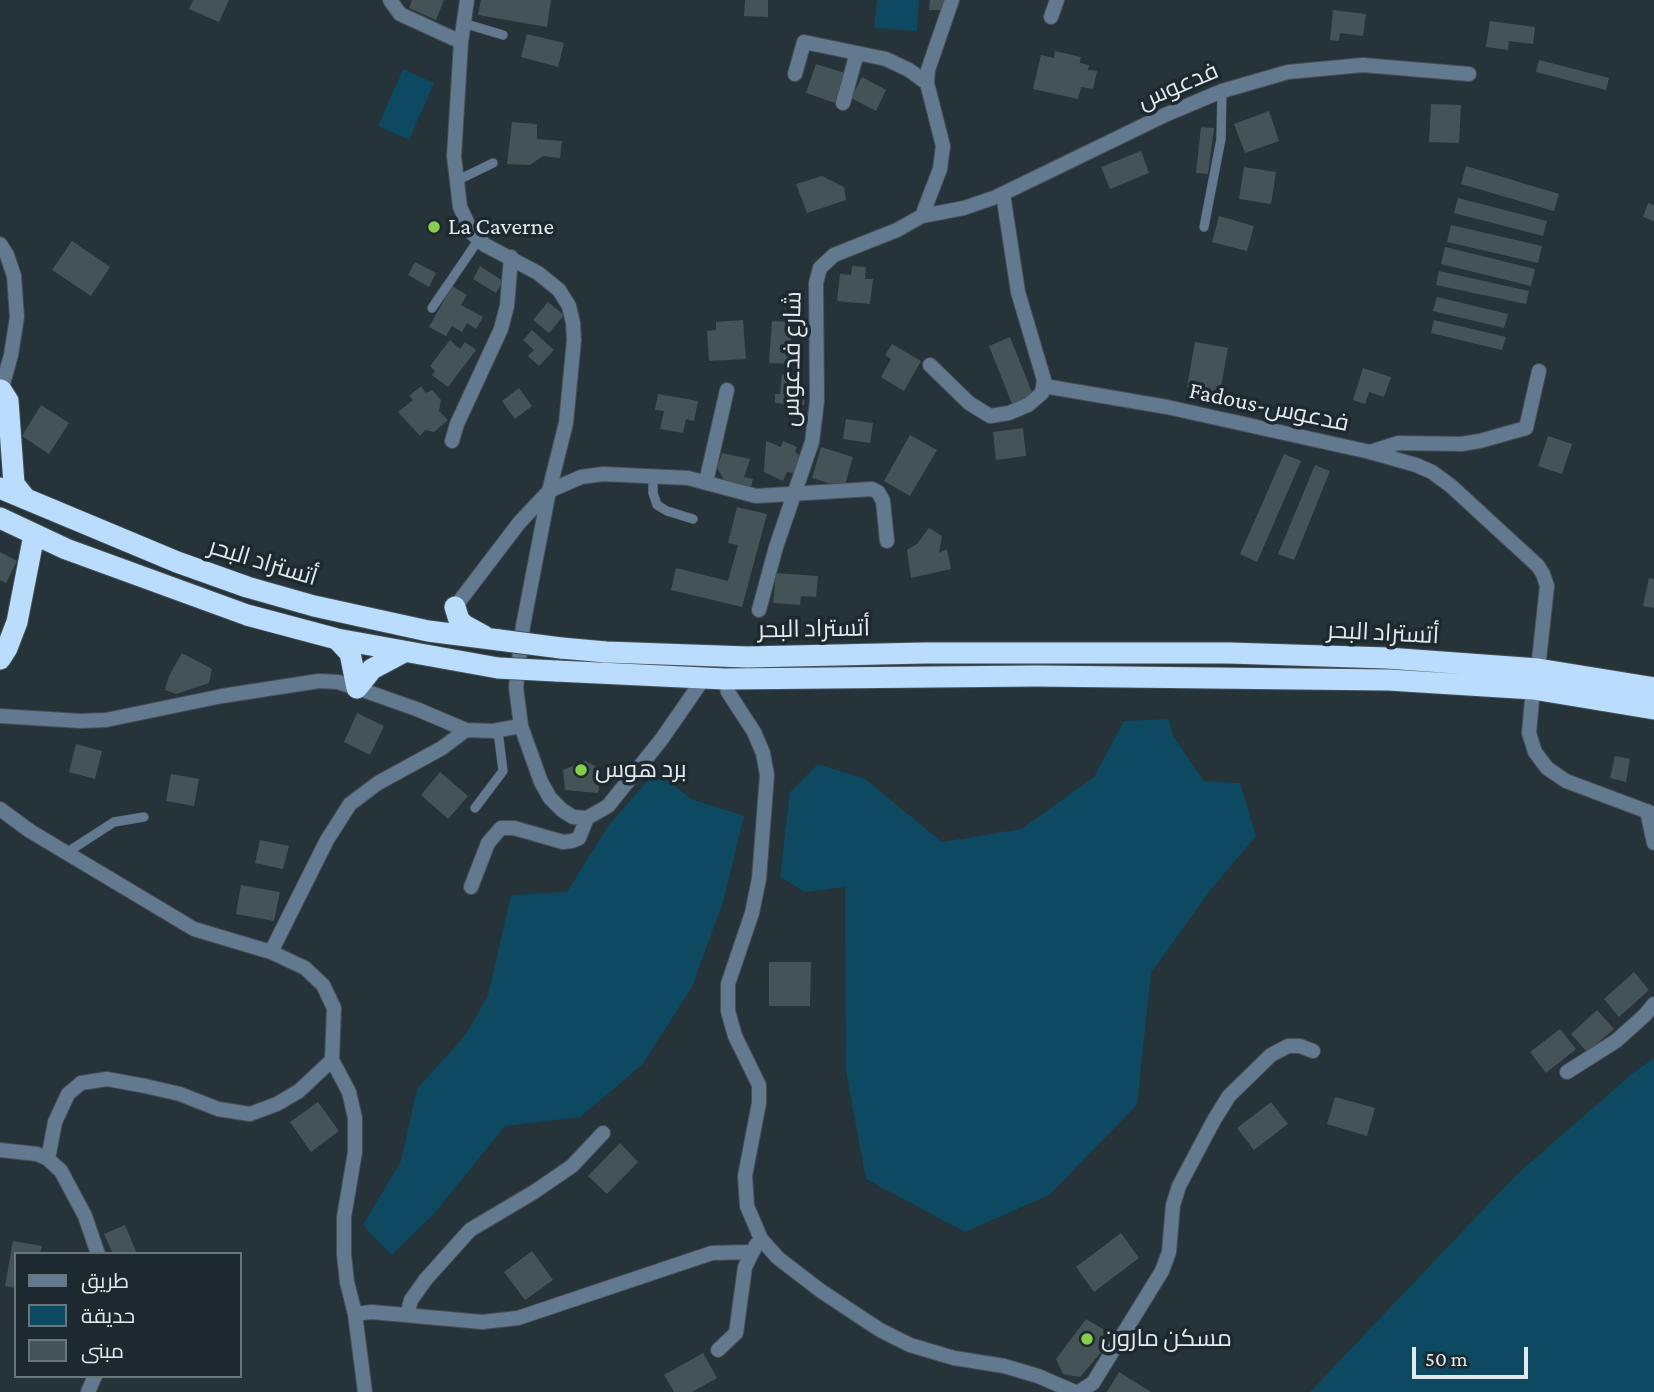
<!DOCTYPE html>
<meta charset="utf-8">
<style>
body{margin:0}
#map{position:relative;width:1654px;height:1392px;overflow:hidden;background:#263339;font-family:"Crimson Pro",Cairo,serif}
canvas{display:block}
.legend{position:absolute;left:14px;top:1252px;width:228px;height:126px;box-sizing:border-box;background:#1d292f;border:2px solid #6b767b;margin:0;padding:9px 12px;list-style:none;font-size:21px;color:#e1e9ed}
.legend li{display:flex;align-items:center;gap:14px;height:35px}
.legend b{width:35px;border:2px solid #6b767b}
.scale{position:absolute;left:1412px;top:1347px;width:116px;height:32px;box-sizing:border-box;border:4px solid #e1e9ed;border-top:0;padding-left:9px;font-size:21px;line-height:24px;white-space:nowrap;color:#e1e9ed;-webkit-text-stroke:5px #1d292f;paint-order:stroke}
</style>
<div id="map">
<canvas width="1654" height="1392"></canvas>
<ul class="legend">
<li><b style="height:9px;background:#637990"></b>طريق</li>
<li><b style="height:19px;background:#0d4960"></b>حديقة</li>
<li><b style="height:19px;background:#445456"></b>مبنى</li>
</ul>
<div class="scale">50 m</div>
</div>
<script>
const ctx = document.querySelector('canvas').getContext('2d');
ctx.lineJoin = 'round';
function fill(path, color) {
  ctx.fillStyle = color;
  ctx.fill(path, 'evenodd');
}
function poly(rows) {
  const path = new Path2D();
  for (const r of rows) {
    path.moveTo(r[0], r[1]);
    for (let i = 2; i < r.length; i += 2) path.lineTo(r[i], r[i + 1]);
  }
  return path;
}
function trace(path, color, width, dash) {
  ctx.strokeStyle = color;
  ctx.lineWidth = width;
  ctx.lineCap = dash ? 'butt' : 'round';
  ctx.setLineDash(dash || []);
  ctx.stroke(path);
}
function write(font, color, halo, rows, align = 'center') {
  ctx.font = font + ' "Crimson Pro",Cairo,serif';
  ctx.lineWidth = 7;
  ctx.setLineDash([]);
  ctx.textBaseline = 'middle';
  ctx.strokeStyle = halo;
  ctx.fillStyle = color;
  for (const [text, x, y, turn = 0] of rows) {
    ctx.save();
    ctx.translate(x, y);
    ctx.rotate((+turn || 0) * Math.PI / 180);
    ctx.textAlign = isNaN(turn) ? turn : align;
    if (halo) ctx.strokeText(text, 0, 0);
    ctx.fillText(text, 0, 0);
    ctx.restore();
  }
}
const green = poly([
 [877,0,919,0,917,31,874,28],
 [403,69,434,83,409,140,378,126],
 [1169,719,1173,736,1204,781,1240,783,1256,836,1212,888,1151,973,1137,1105,1049,1195,965,1232,866,1179,846,1071,845,887,805,892,780,877,790,792,818,764,865,779,942,842,1021,829,1094,777,1124,721],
 [656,771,691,799,744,816,723,902,692,987,642,1065,580,1117,505,1126,433,1215,391,1255,363,1225,401,1161,417,1089,466,1034,488,996,511,895,567,892,608,826],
 [1654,1058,1654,1392,1310,1392,1517,1174,1633,1073]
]);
const building = poly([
 [193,0,229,0,219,22,189,9],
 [412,0,444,0,436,20,409,8],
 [481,0,551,0,547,27,478,15],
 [745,0,768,0,768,17,744,16],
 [930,0,946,0,943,10,929,10],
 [1333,10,1366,14,1363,36,1340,33,1339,41,1330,40],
 [1490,21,1535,27,1533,44,1509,41,1508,50,1486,47],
 [527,34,564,43,558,67,521,57],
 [1055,51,1081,57,1080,63,1089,65,1088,70,1097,71,1093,89,1081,87,1078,99,1033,89,1041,55,1054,58],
 [1539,60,1609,78,1606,90,1536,72],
 [816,64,845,73,835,103,806,93],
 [862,77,886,90,876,111,851,98],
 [1431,104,1461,105,1459,143,1429,142],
 [1269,111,1279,141,1245,153,1234,124],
 [512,122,537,124,537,139,562,141,560,158,543,156,530,165,507,164],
 [1201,127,1214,128,1208,174,1196,173],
 [1141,151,1149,173,1110,189,1101,167],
 [1466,166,1559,194,1554,211,1461,184],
 [1244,167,1276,172,1271,204,1239,199],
 [822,176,844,187,846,200,807,213,796,184],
 [1458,198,1547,221,1543,236,1454,213],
 [1648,203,1654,205,1654,221,1643,217],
 [1219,216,1254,226,1247,251,1212,242],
 [1451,225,1542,246,1538,263,1447,242],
 [72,241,110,267,91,296,52,270],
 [1445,247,1535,269,1531,286,1441,264],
 [415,262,436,273,429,287,408,275],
 [480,266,503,281,496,293,473,279],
 [852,266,866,267,865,279,873,279,870,304,837,301,840,274,851,275],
 [1439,271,1529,291,1526,304,1436,285],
 [452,286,467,295,461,305,483,317,476,329,467,323,462,332,452,326,446,336,429,327],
 [1437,297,1508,314,1504,328,1433,311],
 [548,302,564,315,549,333,533,320],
 [743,320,746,359,709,361,707,331,716,330,716,322],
 [1434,320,1506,337,1502,350,1431,333],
 [772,321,792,322,790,364,769,363],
 [532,330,554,350,539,366,528,356,534,350,523,340],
 [1010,337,1033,395,1012,404,989,346],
 [450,340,460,349,465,342,476,350,448,387,432,375,435,371,430,366],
 [1195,342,1228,348,1220,393,1187,387],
 [892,344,921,361,904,391,881,377,891,359,885,355],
 [1363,368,1391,377,1384,397,1369,392,1365,404,1353,400],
 [782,374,802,376,800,395,805,395,804,405,775,403,775,394,780,394],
 [421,386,426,393,432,390,441,400,439,411,448,420,434,432,425,430,420,436,398,412,413,400,409,396],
 [519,388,532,406,515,419,502,401],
 [658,394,698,401,694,421,686,419,683,433,660,429,664,411,655,410],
 [41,405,69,423,49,454,22,436],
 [846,419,873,423,870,443,843,439],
 [1023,428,1026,456,996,460,993,432],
 [910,435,937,450,910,496,884,481],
 [1548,436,1572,444,1562,474,1538,466],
 [766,441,781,447,783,441,797,447,795,452,799,455,794,473,787,472,783,481,764,472],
 [821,447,853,457,844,488,812,478],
 [722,453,750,459,744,477,753,479,751,487,724,480,717,468],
 [1284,454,1301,461,1257,562,1240,554],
 [1315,465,1330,471,1294,560,1278,554],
 [737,507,767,514,742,607,671,590,676,568,728,581,738,545,728,543],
 [929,528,942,536,939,553,947,549,951,569,911,578,907,550,917,544],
 [0,552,17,561,6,583,0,580],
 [776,573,818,576,816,597,801,596,800,605,773,603],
 [1649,578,1654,579,1654,608,1643,606],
 [182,653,212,669,209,683,176,694,165,690,169,676],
 [357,713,384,726,370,755,344,742],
 [76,744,102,751,95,779,69,772],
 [1615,756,1630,759,1626,782,1610,778],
 [585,761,602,769,598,793,565,790,563,770],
 [440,772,468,796,448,819,421,795],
 [171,774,199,779,194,806,166,801],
 [260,840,289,846,283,869,255,863],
 [241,885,280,892,274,921,236,914],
 [769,962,811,962,810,1006,769,1006],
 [1634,972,1649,990,1619,1017,1604,999],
 [1597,1010,1614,1029,1587,1052,1571,1034],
 [1560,1029,1576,1049,1546,1073,1530,1052],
 [1335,1097,1375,1108,1367,1136,1327,1124],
 [318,1102,339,1131,311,1152,290,1122],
 [1271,1102,1288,1124,1254,1150,1237,1128],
 [620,1143,638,1162,607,1194,588,1176],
 [125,1225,137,1254,113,1254,104,1234],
 [1121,1233,1139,1258,1094,1292,1076,1267],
 [13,1241,42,1246,40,1254,16,1254,16,1288,5,1286],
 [532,1251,553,1280,525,1300,504,1272],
 [1086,1319,1103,1329,1104,1349,1080,1377,1063,1374,1056,1359],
 [703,1353,717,1378,692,1392,674,1392,664,1375],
 [1119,1372,1151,1392,1107,1392]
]);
const service = poly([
 [463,23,503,35],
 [456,181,493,163],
 [1204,227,1221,139,1222,91],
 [432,308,479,239],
 [653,476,653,493,657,505,667,511,693,519],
 [475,808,503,771,498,731],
 [66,853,114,822,144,817]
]);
const minor = poly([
 [390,0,400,14,461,42],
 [467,0,461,42,454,156,460,207,472,233,485,245,538,273,559,290,569,306,573,323,574,340,566,423,549,491,523,626,516,687,521,726,541,782,550,798,562,810,573,817,587,818,608,806,661,740,704,678],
 [1051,17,1057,0],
 [795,74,804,42,886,59,909,70,927,83],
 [843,103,857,53],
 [922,216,964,208,996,197,1165,115,1222,91,1288,72,1363,65,1469,74],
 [0,244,7,255,14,276,17,317,11,355,0,395],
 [930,365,969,403,990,416,1009,413,1028,405,1042,393,1044,380,1018,292,1003,194],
 [1044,386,1167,407,1370,452,1416,465,1432,472,1451,486,1538,566,1543,574,1547,586,1538,669],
 [452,441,457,424,501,329,507,306,511,257],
 [1370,452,1398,443,1461,444,1480,441,1526,428,1539,371],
 [706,482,727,390],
 [455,607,519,523,549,491,581,477,603,474,688,478,756,496,872,489,878,492,883,501,887,541],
 [759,610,776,547,812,442,817,401,816,283,820,268,834,255,897,230,922,216,940,169,943,146,927,83,928,70,952,0],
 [725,679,728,692,754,732,763,753,767,775,759,879,752,913,728,984,728,1011,735,1036,759,1085,759,1103,745,1176,747,1206,761,1239,778,1258,821,1291,880,1330,910,1345,954,1358,1004,1366,1038,1376,1075,1392],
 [1533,689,1529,733,1535,752,1547,768,1566,781,1654,814],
 [0,716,81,721,106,720,222,696,319,681,338,682,357,688,419,710,466,730,493,731,521,726],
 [0,809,30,831,194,929,271,952,305,968,323,985,334,1008,332,1060,349,1092,355,1118,355,1152,344,1217,344,1254,347,1282,355,1314,372,1312,482,1322,518,1318,712,1253,751,1252],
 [1647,811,1654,843],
 [471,887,488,843,501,828,514,828,563,842,572,841,579,838,587,818],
 [271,952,327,840,350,804,378,783,442,748,466,730],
 [1567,1072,1616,1041,1645,1015,1654,1004],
 [0,1150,37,1154,48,1159,61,1171,85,1216,98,1254],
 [48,1159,55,1122,68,1094,81,1083,107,1079,145,1086,180,1094,218,1109,250,1114,277,1104,299,1091,332,1060],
 [355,1314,365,1392],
 [407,1315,411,1300,426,1279,470,1230,534,1192,572,1166,603,1133],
 [718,1350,736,1333,745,1267,756,1245],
 [88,1392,95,1376],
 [1079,1392,1093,1383,1162,1271,1169,1252,1173,1205,1179,1186,1214,1120,1229,1096,1271,1055,1288,1046,1300,1046,1313,1051]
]);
const motorway = poly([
 [1,390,8,401,14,484,26,499],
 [0,488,177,562,247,587,314,606,428,631,499,640],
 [0,518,66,549,247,615,337,639,498,668],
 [455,607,459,620,464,625,484,636],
 [337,639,350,653,357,688],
 [561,648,606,652,747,657,925,653,1229,653,1387,658,1538,669,1654,688],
 [0,659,7,648,17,622,34,535],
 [556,671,725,679,1036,676,1389,680,1533,689,1654,709],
 [357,688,372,669,404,652]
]);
const motorwayBridge = poly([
 [499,640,561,648],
 [498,668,556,671]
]);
const markers = [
 [434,227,7,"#85cf4c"],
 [581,770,7,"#85cf4c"],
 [1087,1339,7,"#85cf4c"]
];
const streetNames = [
 ["فدعوس",1178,86,-23],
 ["شارع فدعوس",792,359,-89],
 ["Fadous-فدعوس",1269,407,12],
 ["أتستراد البحر",263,562,17],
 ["أتستراد البحر",814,629,-1],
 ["أتستراد البحر",1383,633,3]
];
const poiNames = [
 ["La Caverne",448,227],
 ["برد هوس",595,770],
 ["مسكن مارون",1101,1339]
];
fill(green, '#0d4960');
fill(building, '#445456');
trace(service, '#445056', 10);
trace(minor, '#445056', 16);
trace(motorway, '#445056', 23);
trace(service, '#637990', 9);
trace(minor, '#637990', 14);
trace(motorway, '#badcfd', 21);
trace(motorwayBridge, '#445056', 23, []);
trace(motorwayBridge, '#badcfd', 21);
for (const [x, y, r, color] of markers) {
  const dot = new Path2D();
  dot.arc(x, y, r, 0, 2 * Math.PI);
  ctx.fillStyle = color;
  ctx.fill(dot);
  trace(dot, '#1d292f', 2.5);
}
write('24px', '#e1e9ed', '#1d292f', streetNames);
write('24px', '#e1e9ed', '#1d292f', poiNames, 'left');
</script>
